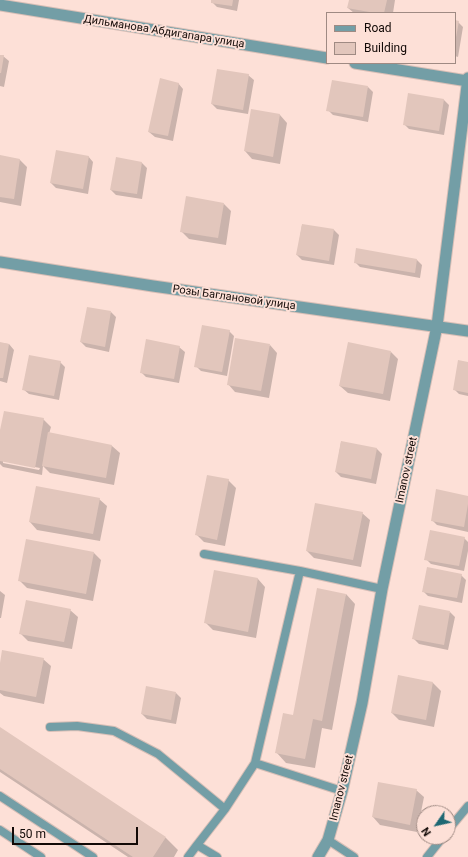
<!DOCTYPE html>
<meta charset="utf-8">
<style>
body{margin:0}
#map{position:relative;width:468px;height:857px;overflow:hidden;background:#fde0d7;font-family:Roboto,sans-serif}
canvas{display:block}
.legend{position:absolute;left:326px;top:12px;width:130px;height:52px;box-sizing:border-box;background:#fde0d7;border:1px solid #9f8a83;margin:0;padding:5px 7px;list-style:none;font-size:12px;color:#120906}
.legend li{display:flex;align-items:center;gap:8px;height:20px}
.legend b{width:20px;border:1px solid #9f8a83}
.north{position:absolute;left:416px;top:805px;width:40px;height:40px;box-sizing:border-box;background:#fde0d7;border:1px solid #9f8a83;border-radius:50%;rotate:236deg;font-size:11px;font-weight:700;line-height:16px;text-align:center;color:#120906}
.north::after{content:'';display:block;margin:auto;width:14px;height:18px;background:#1d6873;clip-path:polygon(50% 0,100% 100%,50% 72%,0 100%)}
.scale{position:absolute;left:12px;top:827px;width:126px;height:18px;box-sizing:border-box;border:2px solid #120906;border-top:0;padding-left:5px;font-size:12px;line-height:14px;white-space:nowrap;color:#120906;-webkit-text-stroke:3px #fde0d7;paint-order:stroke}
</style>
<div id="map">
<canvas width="468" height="857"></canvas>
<ul class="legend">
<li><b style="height:5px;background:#739ea6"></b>Road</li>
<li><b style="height:11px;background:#e2c6bc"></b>Building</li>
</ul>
<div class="north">N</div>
<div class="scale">50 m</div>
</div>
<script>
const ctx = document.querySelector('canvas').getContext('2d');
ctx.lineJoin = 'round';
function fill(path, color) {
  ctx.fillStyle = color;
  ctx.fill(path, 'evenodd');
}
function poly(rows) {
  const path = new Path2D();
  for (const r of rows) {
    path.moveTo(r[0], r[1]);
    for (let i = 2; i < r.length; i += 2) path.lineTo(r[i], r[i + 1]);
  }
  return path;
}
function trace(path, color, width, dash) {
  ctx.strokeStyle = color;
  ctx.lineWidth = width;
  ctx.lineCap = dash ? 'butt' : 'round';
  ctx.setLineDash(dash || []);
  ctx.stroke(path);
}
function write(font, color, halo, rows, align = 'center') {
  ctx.font = font + ' Roboto,sans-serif';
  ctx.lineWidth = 4;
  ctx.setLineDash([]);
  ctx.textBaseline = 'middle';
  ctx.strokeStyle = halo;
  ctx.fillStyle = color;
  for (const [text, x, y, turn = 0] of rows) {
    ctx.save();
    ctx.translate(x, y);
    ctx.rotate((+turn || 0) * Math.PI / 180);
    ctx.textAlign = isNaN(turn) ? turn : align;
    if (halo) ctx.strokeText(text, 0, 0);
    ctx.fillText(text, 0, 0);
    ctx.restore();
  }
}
const shadow = poly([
 [212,0,239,0,237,11,217,7,212,2],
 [350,0,395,0,393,13,354,13,348,8],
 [455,21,458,22,463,27,458,57,455,56],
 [0,56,3,56,9,61,4,87,0,86],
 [248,75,254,80,248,114,217,109,212,104],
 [178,83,183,89,173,141,155,137,149,132],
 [368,87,373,92,368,122,333,115,328,110],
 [409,94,444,100,449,105,444,135,409,129,404,124],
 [252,110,280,115,287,123,280,164,252,159,245,151],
 [0,156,20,160,27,167,21,206,0,202],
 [88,156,93,162,88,194,56,188,51,183],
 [117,158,142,163,147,168,142,199,116,195,111,190],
 [224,204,231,211,226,245,189,239,181,231],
 [302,225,334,230,339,235,334,265,302,260,297,255],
 [357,249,417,260,422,265,420,278,360,267,355,262],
 [111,312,116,317,109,352,86,347,81,342],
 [229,331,234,336,227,376,201,371,196,366],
 [0,343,9,344,14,350,7,383,0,381],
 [270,345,277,353,269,398,235,392,228,384],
 [179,347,185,352,179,383,146,377,141,372],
 [391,352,398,359,390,401,348,393,340,386],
 [60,362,65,367,59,400,29,394,23,389],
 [468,363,468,396,459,394,454,389],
 [43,419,51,427,49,434,112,446,120,453,114,485,50,473,43,466,42,475,3,467,0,464,0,435],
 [3,461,40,468,39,470,3,463],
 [341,442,377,449,382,454,376,484,341,477,336,472],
 [228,480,236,488,225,546,204,542,197,535],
 [468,497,468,532,437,525,432,520],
 [99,499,107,506,100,541,37,530,30,522],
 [362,513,370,520,361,567,314,558,307,551],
 [464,538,468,542,468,551,464,571,431,564,426,559],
 [94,553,101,560,93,601,27,588,19,580],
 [215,571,258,579,265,587,256,638,213,630,206,623],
 [461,575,466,580,462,603,428,596,423,591],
 [0,591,5,595,1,618,0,618],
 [346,594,355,604,332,730,322,728,315,768,286,763,277,753,294,716],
 [70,610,78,617,72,649,28,641,20,633],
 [450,612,455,617,448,650,419,644,414,639],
 [43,659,51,666,44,704,4,696,0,693,0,668],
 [399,676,433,683,441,691,434,727,399,720,392,713],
 [176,693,181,698,176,724,147,719,142,714],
 [0,728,166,838,178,850,174,857,128,857,0,772],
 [416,790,424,797,417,832,380,825,373,817]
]);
const building = poly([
 [211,0,233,0,232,6,211,3],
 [349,0,387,0,384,13,375,13,347,8],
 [455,20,459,21,456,37,455,37],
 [0,55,4,55,1,73,0,73],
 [217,69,249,74,243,110,211,104],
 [160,78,179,83,168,136,148,132],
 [332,80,368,86,363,117,326,111],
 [408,93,444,99,439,131,403,125],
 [251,109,280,114,273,157,244,151],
 [56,150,89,156,83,189,50,183],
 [0,155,20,159,14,199,0,197],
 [116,157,142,162,137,194,110,190],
 [186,196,224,203,218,238,180,232],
 [302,224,334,229,329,261,296,255],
 [356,248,417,259,415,273,354,263],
 [87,307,111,311,105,347,80,342],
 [202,325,230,330,222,372,194,367],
 [235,338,270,344,261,391,227,385],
 [146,339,180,346,174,379,140,373],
 [0,342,9,344,3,378,0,378],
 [348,342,391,351,383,394,339,386],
 [29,355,61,361,54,396,22,390],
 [458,360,468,362,468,393,453,390],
 [4,411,44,418,35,468,0,461,0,430],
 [48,432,112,445,106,478,42,466],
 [341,441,377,448,371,479,335,472],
 [207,475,229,479,217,540,195,535],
 [36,486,100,498,93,534,29,522],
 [436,489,468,496,468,504,464,527,431,521],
 [315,503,363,512,353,560,306,551],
 [430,530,465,537,459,566,424,560],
 [26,539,94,552,86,594,18,581],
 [427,567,462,574,457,598,422,592],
 [214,570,258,578,248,632,204,623],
 [317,588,346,594,322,721,313,719,305,759,275,753,283,713,293,715],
 [26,600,71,609,64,642,19,634],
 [419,605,450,611,444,645,412,639],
 [2,650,44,658,36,697,0,690,0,663],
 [398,675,433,682,426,720,391,713],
 [146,686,176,692,171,720,141,714],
 [0,727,166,837,153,857,133,857,0,769],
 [378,782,417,789,410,825,372,817]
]);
const service = poly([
 [204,554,300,571,255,763,342,791],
 [300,571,382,589],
 [50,727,77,726,114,731,158,754,225,809,255,763],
 [0,796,93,857],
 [0,830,41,857],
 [448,830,468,806],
 [328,840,354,857],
 [197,845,225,809],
 [188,857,197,845,217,857],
 [427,857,443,837]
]);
const minor = poly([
 [0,5,327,58],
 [355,63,468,81],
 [0,262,153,286,468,331],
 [318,857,328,840,342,791,362,703,382,589,437,326,468,78]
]);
const streetNames = [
 ["Дильманова Абдигапара улица",164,32,9],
 ["Розы Баглановой улица",234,298,8],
 ["Imanov street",407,470,-78],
 ["Imanov street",342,788,-76]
];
fill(shadow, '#0003');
fill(building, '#e2c6bc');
trace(service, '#d7beb6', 10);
trace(minor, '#d7beb6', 13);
trace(service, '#739ea6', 8);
trace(minor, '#739ea6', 11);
write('11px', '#120906', '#fde0d7', streetNames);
</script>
